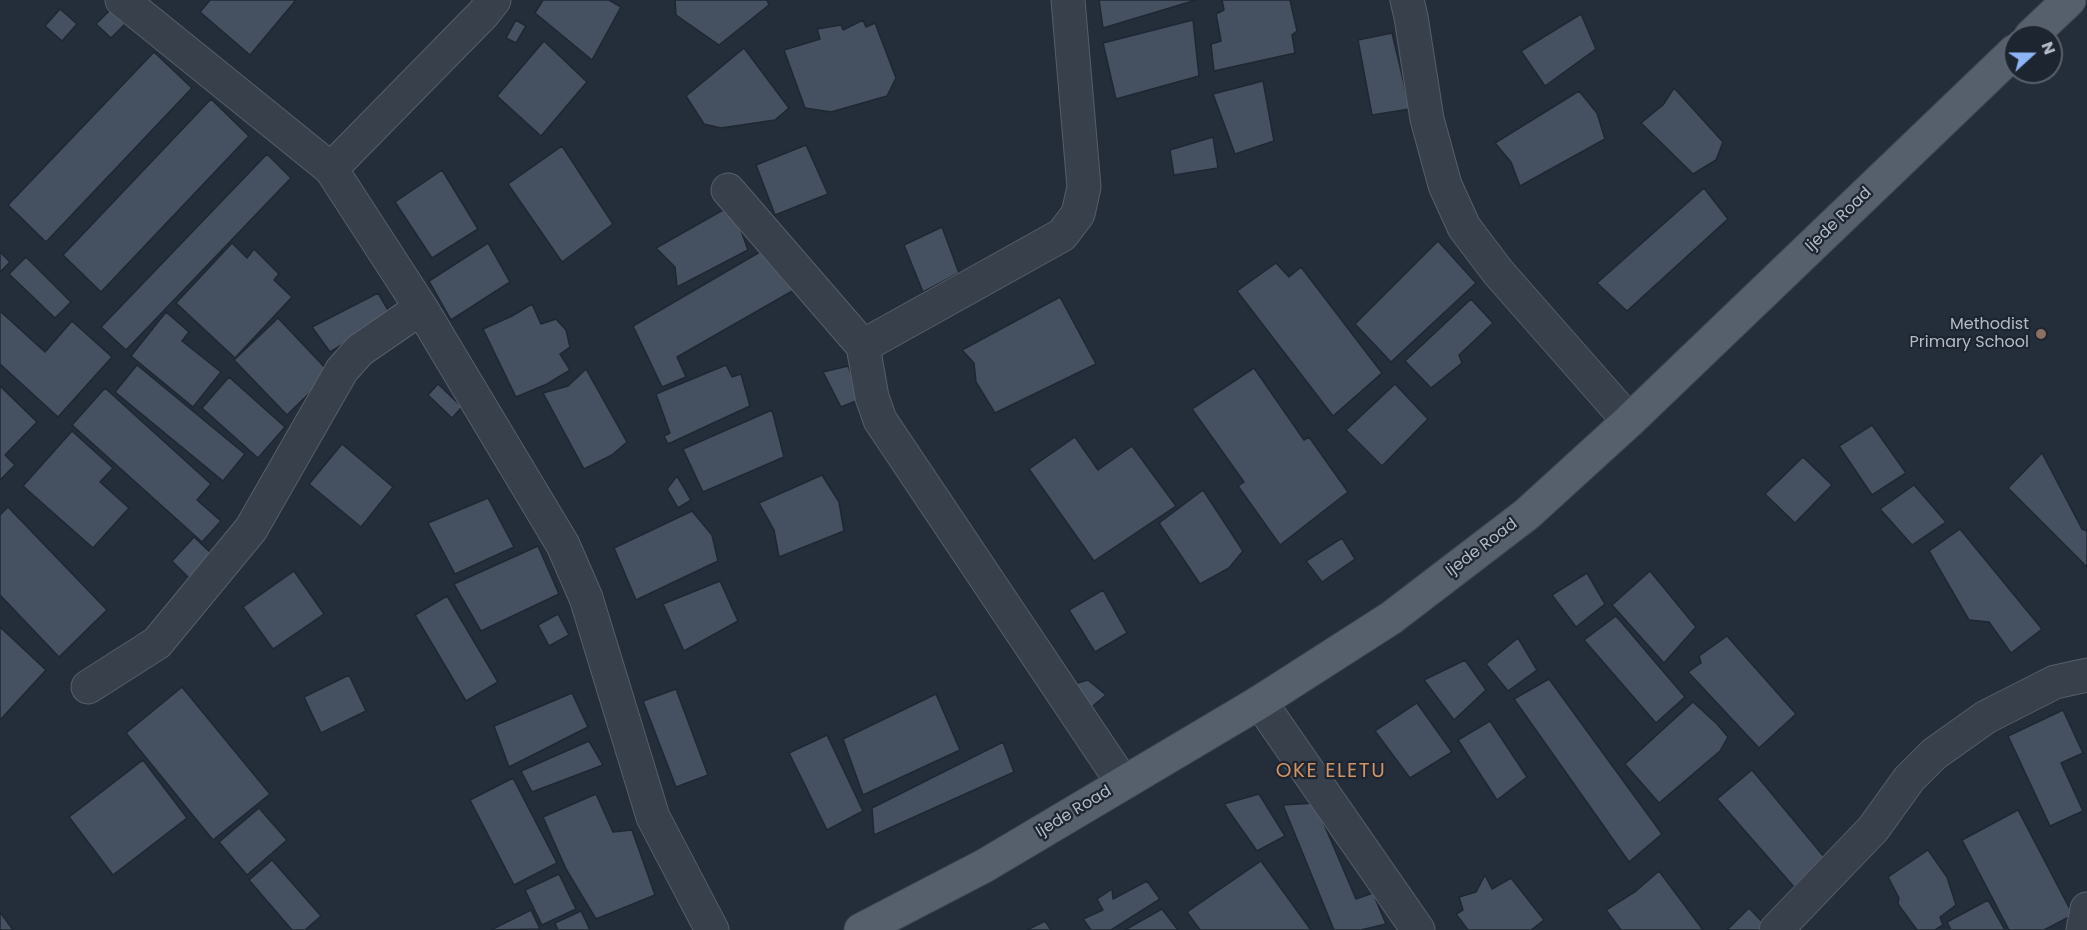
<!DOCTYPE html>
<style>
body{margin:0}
#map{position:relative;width:2087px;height:930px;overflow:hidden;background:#242e3b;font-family:Poppins,sans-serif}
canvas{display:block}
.north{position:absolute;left:2003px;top:24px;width:60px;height:60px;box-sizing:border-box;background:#1d2531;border:2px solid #59616d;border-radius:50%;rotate:69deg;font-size:16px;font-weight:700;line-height:24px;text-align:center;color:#b4bbc7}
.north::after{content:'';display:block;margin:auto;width:21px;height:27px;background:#8db4f3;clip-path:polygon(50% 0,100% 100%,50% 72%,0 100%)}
</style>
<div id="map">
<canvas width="2087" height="930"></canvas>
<div class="north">N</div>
</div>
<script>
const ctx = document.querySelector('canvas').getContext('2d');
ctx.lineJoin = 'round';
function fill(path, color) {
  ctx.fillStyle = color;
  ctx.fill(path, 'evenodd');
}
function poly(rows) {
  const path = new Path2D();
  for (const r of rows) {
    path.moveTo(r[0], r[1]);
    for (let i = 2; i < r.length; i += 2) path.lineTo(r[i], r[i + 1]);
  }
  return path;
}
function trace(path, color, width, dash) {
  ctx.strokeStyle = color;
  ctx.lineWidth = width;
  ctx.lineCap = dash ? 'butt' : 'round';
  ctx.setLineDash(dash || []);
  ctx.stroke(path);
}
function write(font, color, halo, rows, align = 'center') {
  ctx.font = font + ' Poppins,sans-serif';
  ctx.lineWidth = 4.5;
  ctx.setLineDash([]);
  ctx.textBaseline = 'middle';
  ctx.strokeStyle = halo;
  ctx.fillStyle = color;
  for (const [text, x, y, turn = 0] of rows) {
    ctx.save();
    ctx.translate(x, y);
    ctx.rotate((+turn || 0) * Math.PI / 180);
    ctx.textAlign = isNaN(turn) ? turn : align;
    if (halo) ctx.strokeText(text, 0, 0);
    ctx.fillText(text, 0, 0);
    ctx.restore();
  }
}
const building = poly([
 [210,0,296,0,250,55,200,12,210,0],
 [543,0,609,0,621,7,592,60,535,13,543,0],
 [675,0,767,0,769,5,719,45,676,15,675,0],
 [1099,0,1196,0,1103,28,1099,0],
 [1222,0,1290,0,1297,31,1292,35,1295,53,1214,71,1211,44,1221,41,1216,14,1224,10,1222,0],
 [60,9,77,24,62,41,45,26,60,9],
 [110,10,125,24,111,38,96,24,110,10],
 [1581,14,1596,49,1545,86,1521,51,1581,14],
 [516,20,526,26,516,43,506,38,516,20],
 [863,20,866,27,875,23,896,78,887,96,831,112,805,108,784,50,820,39,817,29,841,25,843,30,863,20],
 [1193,20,1199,76,1116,99,1103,43,1193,20],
 [1392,33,1410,109,1372,115,1358,40,1392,33],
 [544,41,587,82,541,136,497,96,544,41],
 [744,48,789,108,775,120,721,128,704,124,686,96,744,48],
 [154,52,192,88,46,242,8,205,154,52],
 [1263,81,1274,141,1235,154,1213,94,1263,81],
 [1674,88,1723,142,1716,160,1693,174,1641,123,1663,105,1674,88],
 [1579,91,1597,113,1605,139,1520,186,1511,162,1495,143,1579,91],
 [211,99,249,136,101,292,63,255,211,99],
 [1213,137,1218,168,1174,175,1170,150,1213,137],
 [806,145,828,194,775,215,756,165,806,145],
 [562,146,613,224,562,262,508,184,562,146],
 [267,154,291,178,126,350,101,327,267,154],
 [442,170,478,229,432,258,395,202,442,170],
 [1704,188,1728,219,1627,311,1597,283,1704,188],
 [723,210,739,225,748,250,677,287,675,267,656,248,723,210],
 [942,227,959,273,923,292,904,245,942,227],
 [1438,241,1476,283,1391,362,1355,324,1438,241],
 [232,243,247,258,254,249,279,274,274,280,292,297,235,358,176,303,232,243],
 [488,243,510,282,451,320,429,281,488,243],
 [765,249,794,290,677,357,686,377,662,387,633,326,765,249],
 [0,252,10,262,0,272,0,252],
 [26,257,71,302,55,318,9,274,26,257],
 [1276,263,1289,277,1301,267,1382,373,1333,416,1237,291,1276,263],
 [378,293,391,315,330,352,312,327,378,293],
 [1060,297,1096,364,995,413,976,382,974,363,962,350,1060,297],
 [1471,299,1493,323,1459,355,1462,363,1431,388,1405,361,1471,299],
 [532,304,541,324,556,319,566,330,570,347,560,354,570,370,547,384,516,397,483,329,512,316,532,304],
 [0,311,45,352,72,321,112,357,58,417,0,364,0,311],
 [166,312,189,332,182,341,221,372,193,407,131,356,166,312],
 [278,318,330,373,287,415,234,360,278,318],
 [137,365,245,454,223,481,115,392,137,365],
 [726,365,732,377,741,374,750,406,668,444,664,436,670,433,656,394,726,365],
 [848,366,861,399,841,407,823,372,848,366],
 [1254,368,1304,440,1309,437,1348,492,1280,545,1238,486,1244,482,1192,409,1254,368],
 [586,369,627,442,612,455,584,469,543,393,568,386,586,369],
 [229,377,285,427,258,458,202,408,229,377],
 [438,384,462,407,452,418,428,395,438,384],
 [1395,384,1428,419,1382,466,1346,430,1395,384],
 [0,386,37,422,5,455,15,465,0,480,0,386],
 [105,388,211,484,197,500,221,521,202,542,72,425,105,388],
 [772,410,784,457,703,492,683,449,772,410],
 [1872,425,1906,473,1872,495,1839,446,1872,425],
 [72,431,113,468,100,482,129,508,93,548,23,486,72,431],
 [1075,437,1098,470,1132,446,1176,506,1094,561,1029,469,1075,437],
 [342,444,393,487,361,527,309,484,342,444],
 [2042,453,2082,529,2087,531,2087,567,2008,488,2042,453],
 [1803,457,1832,485,1795,523,1765,494,1803,457],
 [822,475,839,502,844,531,779,557,774,530,759,503,822,475],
 [677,476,691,500,678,508,667,489,677,476],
 [1914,485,1946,522,1912,545,1880,509,1914,485],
 [1203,490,1243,551,1229,568,1200,584,1159,523,1203,490],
 [488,498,514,547,455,574,428,523,488,498],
 [8,507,107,610,59,657,0,595,0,515,8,507],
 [692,511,712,535,718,561,636,600,614,548,692,511],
 [1960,529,2042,629,2011,653,1989,622,1969,620,1929,551,1960,529],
 [194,537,212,554,189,578,172,561,194,537],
 [1342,538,1355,559,1322,582,1306,561,1342,538],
 [538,546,559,594,481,631,454,584,538,546],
 [294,571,324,614,273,649,243,607,294,571],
 [1650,571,1696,627,1664,663,1612,605,1650,571],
 [1587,573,1605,604,1576,627,1552,595,1587,573],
 [720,581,738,621,684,651,663,604,720,581],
 [1103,590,1127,633,1095,652,1069,610,1103,590],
 [447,596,498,682,466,701,415,615,447,596],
 [558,614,569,635,549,646,538,625,558,614],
 [1616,616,1685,697,1656,723,1584,640,1616,616],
 [0,627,46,670,1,719,0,718,0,627],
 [1727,636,1796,714,1759,748,1688,672,1701,663,1699,656,1727,636],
 [1518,638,1537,670,1508,691,1486,664,1518,638],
 [1465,660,1486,690,1454,720,1424,680,1465,660],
 [349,675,366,711,321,733,304,697,349,675],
 [1549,679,1662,834,1629,862,1514,699,1549,679],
 [1088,680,1106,695,1088,710,1074,684,1088,680],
 [182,687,270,794,213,840,126,733,182,687],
 [676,689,708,775,676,787,643,701,676,689],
 [572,693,588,727,509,767,494,726,572,693],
 [936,694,960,750,863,795,843,739,936,694],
 [1693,702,1717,724,1728,737,1720,751,1659,803,1625,764,1693,702],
 [1417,703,1452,752,1410,778,1375,731,1417,703],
 [2063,710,2083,753,2061,763,2083,811,2050,826,2008,736,2063,710],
 [1490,721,1527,777,1497,800,1458,740,1490,721],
 [827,735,863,811,827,830,789,753,827,735],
 [589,741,603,765,532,792,521,771,589,741],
 [1003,742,1014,772,874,835,872,808,1003,742],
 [143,760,187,818,113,875,69,817,143,760],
 [1752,770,1825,858,1794,887,1717,799,1752,770],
 [513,778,557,863,514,885,470,800,513,778],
 [596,794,613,832,632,830,655,895,596,919,566,869,543,817,596,794],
 [1259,794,1285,836,1257,851,1224,804,1259,794],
 [1315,803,1356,899,1373,893,1386,924,1361,930,1334,930,1283,805,1315,803],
 [259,808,287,840,247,875,219,842,259,808],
 [2018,810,2073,915,2044,930,2009,930,1962,840,2018,810],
 [1928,850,1947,877,1956,905,1940,917,1943,925,1935,930,1917,930,1898,904,1899,898,1888,877,1928,850],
 [272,860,321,916,305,930,292,930,249,880,272,860],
 [1261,861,1311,930,1200,930,1187,912,1261,861],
 [1659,871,1703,930,1621,930,1606,910,1636,891,1659,871],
 [559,874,576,909,542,925,525,890,559,874],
 [1485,875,1492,889,1511,878,1544,920,1531,930,1468,930,1456,914,1463,910,1459,897,1476,892,1485,875],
 [1147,881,1160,899,1111,930,1091,930,1083,919,1103,910,1097,899,1112,889,1113,899,1147,881],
 [1988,900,2005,930,1951,930,1947,922,1988,900],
 [1749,908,1767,927,1764,930,1727,930,1749,908],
 [1162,909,1178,930,1125,930,1162,909],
 [531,910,540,929,491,930,531,910],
 [581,911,590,930,558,930,555,923,581,911],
 [0,912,13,930,0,930,0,912],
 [1045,921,1051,930,1027,930,1045,921]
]);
const minor = poly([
 [122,0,331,169,421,308,563,545,586,598,653,817,712,930],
 [1407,0,1411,17,1427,119,1445,185,1464,227,1498,272,1629,421],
 [331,169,483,14,494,0],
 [728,190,863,346,872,397,880,420,1123,783],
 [863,346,1062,235,1078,214,1084,187,1068,0],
 [88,687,157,643,251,529,342,370,360,350,421,308],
 [1260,702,1418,930],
 [1776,930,1873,829,1909,779,1934,754,1986,717,2055,682,2087,675],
 [2083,930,2087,909]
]);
const major = poly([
 [2031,36,2069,0],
 [861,930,984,866,1260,702,1391,618,1527,514,1629,421,2015,51]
]);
const markers = [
 [2041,334,6,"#8d6e63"]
];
const streetNames = [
 ["Ijede Road",1839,220,-44],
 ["Ijede Road",1482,548,-37],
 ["Ijede Road",1074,812,-31]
];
const poiNames = [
 ["Methodist",2029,325],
 ["Primary School",2029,343]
];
const quarterNames = [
 ["OKE ELETU",1331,772]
];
fill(building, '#455160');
trace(building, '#1f2733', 1.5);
trace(minor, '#565e6a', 35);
trace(major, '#414955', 35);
trace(minor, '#38404c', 33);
trace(major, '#565f6c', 33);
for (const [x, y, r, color] of markers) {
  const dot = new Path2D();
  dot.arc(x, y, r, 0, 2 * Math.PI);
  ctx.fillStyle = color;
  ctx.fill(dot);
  trace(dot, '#1d2531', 2);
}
write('16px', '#b4bbc7', '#1d2531', streetNames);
write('16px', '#b4bbc7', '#1d2531', poiNames, 'right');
ctx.letterSpacing = '1.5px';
write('20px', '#cf9466', '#1d2531', quarterNames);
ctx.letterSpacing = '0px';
</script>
